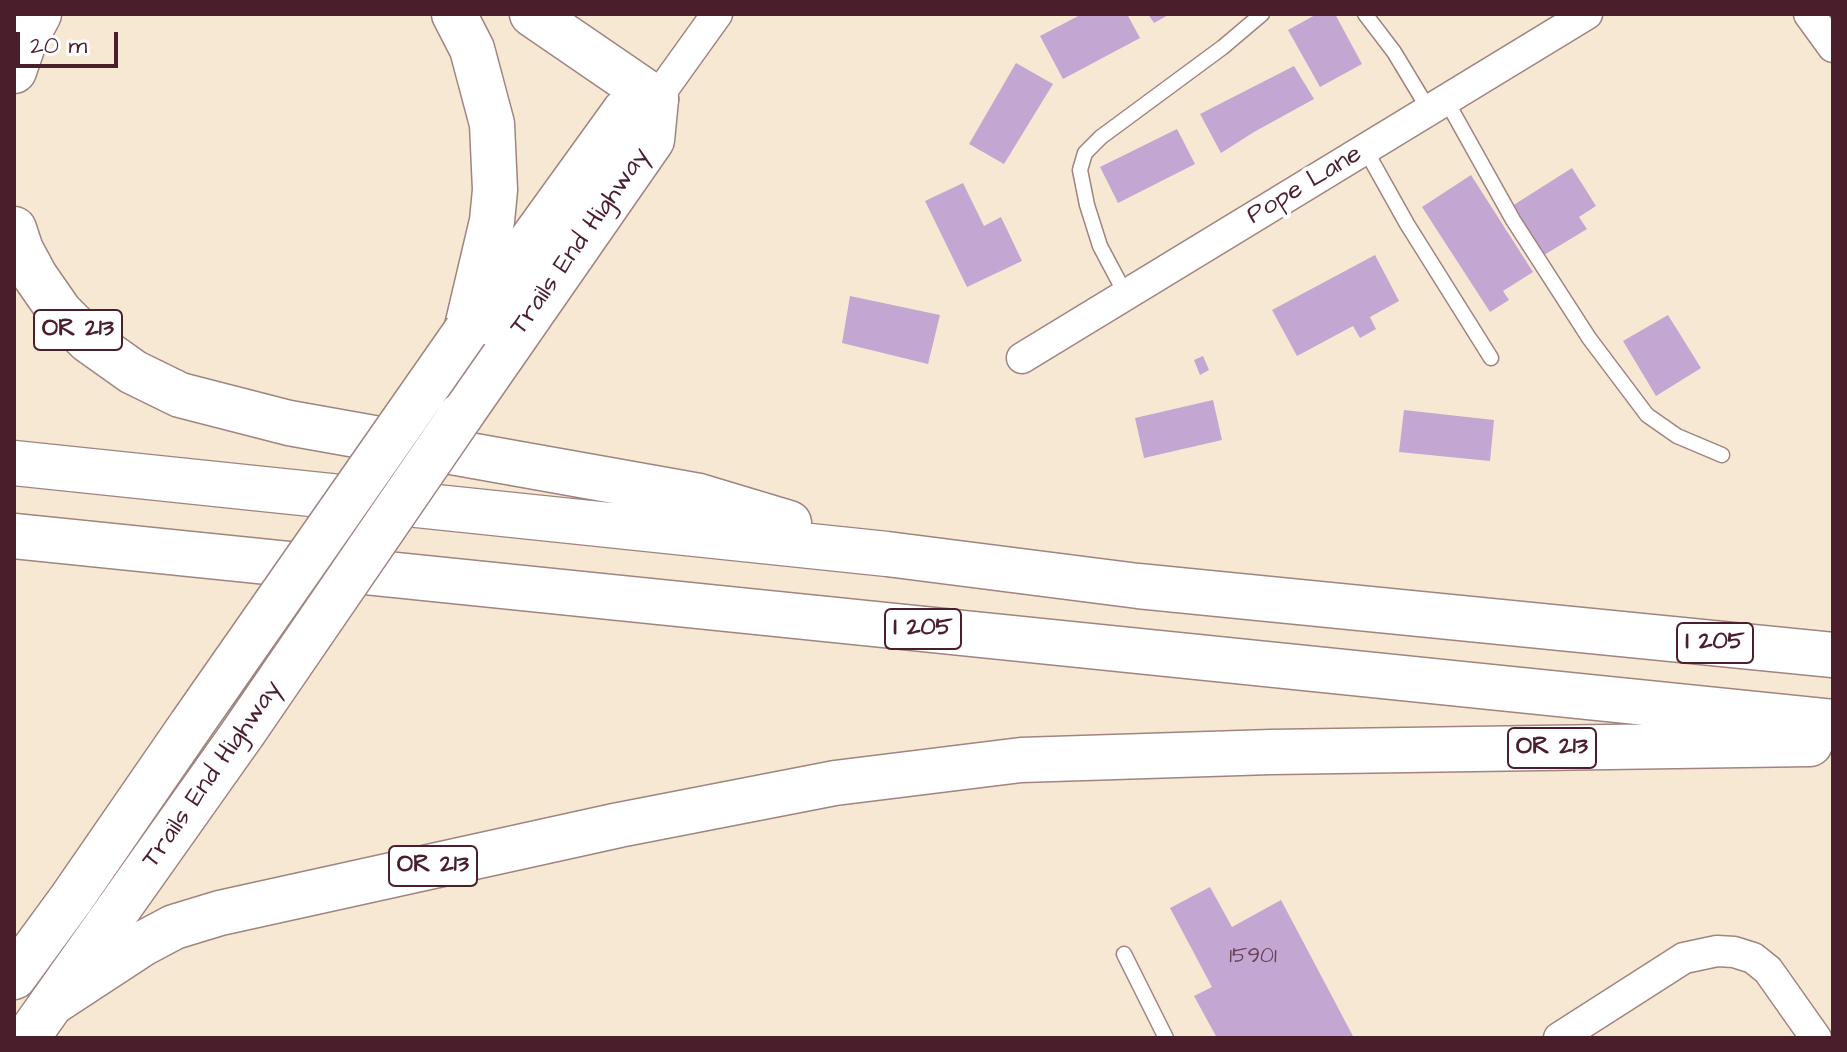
<!DOCTYPE html>
<style>
body{margin:0}
#map{position:relative;width:1847px;height:1052px;overflow:hidden;background:#f7e8d4;font-family:"Architects Daughter",sans-serif}
canvas{display:block}
.frame{position:absolute;inset:0;border:16px solid #4a1f2b;pointer-events:none}
.scale{position:absolute;left:16px;top:32px;width:102px;height:36px;box-sizing:border-box;border:4px solid #4a1f2b;border-top:0;padding-left:10px;font-size:24px;line-height:28px;white-space:nowrap;color:#4a1f2b;-webkit-text-stroke:6px #fff;paint-order:stroke}
</style>
<div id="map">
<canvas width="1847" height="1052"></canvas>
<div class="frame"></div>
<div class="scale">20 m</div>
</div>
<script>
const ctx = document.querySelector('canvas').getContext('2d');
ctx.lineJoin = 'round';
function fill(path, color) {
  ctx.fillStyle = color;
  ctx.fill(path, 'evenodd');
}
function poly(rows) {
  const path = new Path2D();
  for (const r of rows) {
    path.moveTo(r[0], r[1]);
    for (let i = 2; i < r.length; i += 2) path.lineTo(r[i], r[i + 1]);
  }
  return path;
}
function trace(path, color, width, dash) {
  ctx.strokeStyle = color;
  ctx.lineWidth = width;
  ctx.lineCap = dash ? 'butt' : 'round';
  ctx.setLineDash(dash || []);
  ctx.stroke(path);
}
function write(font, color, halo, rows, align = 'center') {
  ctx.font = font + ' "Architects Daughter",sans-serif';
  ctx.lineWidth = 8;
  ctx.setLineDash([]);
  ctx.textBaseline = 'middle';
  ctx.strokeStyle = halo;
  ctx.fillStyle = color;
  for (const [text, x, y, turn = 0] of rows) {
    ctx.save();
    ctx.translate(x, y);
    ctx.rotate((+turn || 0) * Math.PI / 180);
    ctx.textAlign = isNaN(turn) ? turn : align;
    if (halo) ctx.strokeText(text, 0, 0);
    ctx.fillText(text, 0, 0);
    ctx.restore();
  }
}
const building = poly([
 [1082,14,1127,14,1140,38,1063,79,1040,36],
 [1148,14,1170,14,1154,23],
 [1317,14,1335,14,1362,64,1320,87,1288,30],
 [1016,63,1053,84,1004,164,969,144],
 [1294,66,1314,99,1254,132,1221,153,1200,114],
 [1177,129,1195,164,1118,203,1100,167],
 [1572,168,1596,206,1579,217,1587,229,1544,255,1512,206],
 [1471,175,1533,272,1503,291,1509,300,1490,312,1422,207],
 [963,183,984,226,1001,217,1022,261,967,287,925,201],
 [1375,255,1399,301,1370,317,1376,329,1360,338,1353,326,1297,356,1272,310],
 [850,296,940,315,928,364,842,343],
 [1668,315,1701,368,1656,396,1623,341],
 [1203,356,1209,370,1200,375,1194,360],
 [1213,400,1222,440,1144,458,1135,418],
 [1404,410,1494,420,1490,461,1399,452],
 [1210,887,1232,927,1281,900,1354,1038,1217,1038,1194,996,1212,987,1170,908]
]);
const service = poly([
 [1365,14,1394,52,1429,110],
 [1446,100,1513,220,1589,338,1647,415,1677,436,1722,455],
 [1365,149,1407,224,1491,358],
 [1126,295,1100,246,1087,205,1080,170,1085,153,1101,137,1223,47,1262,14],
 [1124,954,1166,1038]
]);
const minor = poly([
 [1809,14,1833,47],
 [656,99,717,14],
 [1022,358,1587,14],
 [1559,1038,1684,958,1717,951,1734,952,1753,958,1768,970,1816,1038]
]);
const trunk = poly([
 [461,415,652,140,656,99,624,112,466,331],
 [14,977,71,899,191,725],
 [27,1038,243,733]
]);
const motorway = poly([
 [454,14,472,49,492,124,495,190,492,221,466,331],
 [532,14,656,99],
 [14,71,24,42,39,14],
 [14,229,21,250,35,276,60,312,88,340,133,372,180,395,289,423,699,496,789,523],
 [14,463,887,554,1138,586,1833,655],
 [14,536,1833,722],
 [52,1003,142,944,174,927,220,913,619,825,835,783,1021,760,1271,752,1810,744]
]);
const trunkBridge = poly([
 [191,725,466,331],
 [243,733,461,415]
]);
const numberNames = [
 ["15901",1253,957]
];
const shields = [
 [78,330,88],
 [923,629,76],
 [1715,643,76],
 [1552,748,88],
 [433,866,88]
];
const shieldNames = [
 ["OR 213",78,330],
 ["I 205",923,629],
 ["I 205",1715,643],
 ["OR 213",1552,748],
 ["OR 213",433,866]
];
const streetNames = [
 ["Pope Lane",1305,186,-31],
 ["Trails End Highway",581,242,-55],
 ["Trails End Highway",213,775,-55]
];
fill(building, '#c4a6d2');
trace(service, '#a08480', 17);
trace(minor, '#a08480', 33);
trace(trunk, '#a08480', 47);
trace(motorway, '#a08480', 47);
trace(service, '#fff', 14);
trace(minor, '#fff', 30);
trace(trunk, '#fff', 44);
trace(motorway, '#fff', 44);
trace(trunkBridge, '#a08480', 47, []);
trace(trunkBridge, '#fff', 44);
write('22px', '#684155', null, numberNames);
for (const [x, y, w] of shields) {
  const box = new Path2D();
  box.roundRect(x - w / 2, y - 20, w, 40, 6);
  ctx.fillStyle = '#fff';
  ctx.fill(box);
  trace(box, '#4a1f2b', 2);
}
write('bold 24px', '#4a1f2b', null, shieldNames);
write('26px', '#4a1f2b', '#fff', streetNames);
</script>
